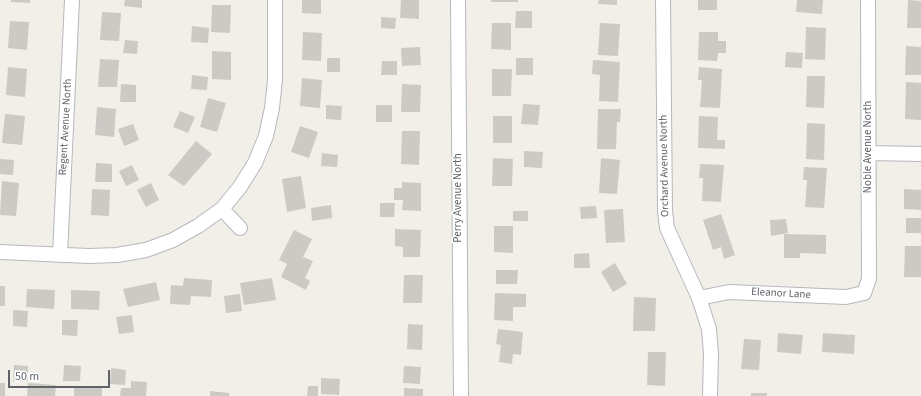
<!DOCTYPE html>
<style>
body{margin:0}
#map{position:relative;width:921px;height:396px;overflow:hidden;background:#f1efe8;font-family:"Source Sans 3",sans-serif}
canvas{display:block}
.scale{position:absolute;left:8px;top:370px;width:102px;height:18px;box-sizing:border-box;border:2px solid #5f6368;border-top:0;padding-left:5px;font-size:12px;line-height:14px;white-space:nowrap;color:#5f6368;-webkit-text-stroke:3px #fff;paint-order:stroke}
</style>
<div id="map">
<canvas width="921" height="396"></canvas>
<div class="scale">50 m</div>
</div>
<script>
const ctx = document.querySelector('canvas').getContext('2d');
ctx.lineJoin = 'round';
function fill(path, color) {
  ctx.fillStyle = color;
  ctx.fill(path, 'evenodd');
}
function poly(rows) {
  const path = new Path2D();
  for (const r of rows) {
    path.moveTo(r[0], r[1]);
    for (let i = 2; i < r.length; i += 2) path.lineTo(r[i], r[i + 1]);
  }
  return path;
}
function trace(path, color, width, dash) {
  ctx.strokeStyle = color;
  ctx.lineWidth = width;
  ctx.lineCap = dash ? 'butt' : 'round';
  ctx.setLineDash(dash || []);
  ctx.stroke(path);
}
function write(font, color, halo, rows, align = 'center') {
  ctx.font = font + ' "Source Sans 3",sans-serif';
  ctx.lineWidth = 3;
  ctx.setLineDash([]);
  ctx.textBaseline = 'middle';
  ctx.strokeStyle = halo;
  ctx.fillStyle = color;
  for (const [text, x, y, turn = 0] of rows) {
    ctx.save();
    ctx.translate(x, y);
    ctx.rotate((+turn || 0) * Math.PI / 180);
    ctx.textAlign = isNaN(turn) ? turn : align;
    if (halo) ctx.strokeText(text, 0, 0);
    ctx.fillText(text, 0, 0);
    ctx.restore();
  }
}
const building = poly([
 [11,0,30,0,30,3,11,2],
 [125,0,142,0,142,8,124,6],
 [302,0,321,0,321,14,302,13],
 [401,0,419,0,419,19,400,18],
 [491,0,518,0,518,2,491,2],
 [599,0,617,0,617,5,598,4],
 [698,0,717,0,717,10,698,10],
 [797,0,823,0,822,14,796,12],
 [908,0,921,1,921,28,907,28],
 [212,5,231,5,230,33,211,32],
 [516,11,532,11,532,28,515,28],
 [102,12,121,13,119,41,100,40],
 [381,17,396,18,395,29,381,28],
 [10,21,29,22,27,50,8,48],
 [492,23,511,23,511,50,491,49],
 [600,23,620,24,618,56,598,55],
 [192,26,209,28,208,43,191,42],
 [806,27,826,28,825,60,805,59],
 [303,32,322,33,321,61,302,60],
 [699,32,718,32,718,41,726,41,726,53,718,53,717,61,698,60],
 [125,40,138,41,137,54,123,53],
 [906,46,921,47,921,75,905,75],
 [420,47,421,65,402,66,401,48],
 [212,51,231,52,231,80,212,79],
 [786,52,803,53,802,68,785,67],
 [327,58,340,58,340,72,327,72],
 [516,58,533,58,533,75,516,75],
 [100,59,119,60,117,87,98,87],
 [593,60,620,62,618,102,599,101,600,75,592,74],
 [382,61,397,61,397,75,381,75],
 [8,67,27,69,25,97,6,95],
 [699,67,722,69,720,108,700,107,702,80,698,80],
 [492,69,512,69,511,96,492,96],
 [192,75,208,77,207,90,191,89],
 [807,76,825,76,824,108,806,107],
 [302,78,322,80,320,108,300,106],
 [906,82,921,83,921,120,905,119],
 [121,84,136,85,136,102,120,102],
 [402,84,421,85,420,112,401,112],
 [208,98,226,103,217,132,200,127],
 [523,104,540,105,538,125,521,124],
 [326,105,342,106,341,120,326,119],
 [376,105,392,105,392,122,376,122],
 [97,107,116,109,114,137,95,135],
 [598,109,621,109,620,122,617,122,616,149,597,149],
 [180,111,195,117,188,133,173,127],
 [5,114,25,116,22,145,2,143],
 [493,116,512,116,512,143,493,143],
 [699,116,718,117,717,140,725,140,725,149,698,148],
 [807,123,825,124,824,160,806,159],
 [133,124,139,140,124,146,118,129],
 [300,126,318,132,309,158,291,152],
 [402,131,420,131,419,165,401,164],
 [196,141,212,154,184,186,168,175],
 [524,151,543,152,542,168,524,167],
 [322,153,338,155,337,167,321,166],
 [493,158,513,159,512,186,492,186],
 [601,158,620,160,617,194,599,193],
 [0,159,14,160,13,175,0,174],
 [96,163,112,164,112,182,95,182],
 [700,164,724,165,721,202,702,201,703,178,699,178],
 [132,165,139,180,126,186,119,171],
 [804,167,827,168,824,208,805,207,807,180,803,180],
 [301,176,306,208,287,212,282,179],
 [2,181,19,183,16,216,0,215],
 [402,182,421,183,421,211,402,210,403,200,394,200,394,188,402,188],
 [151,183,159,200,146,207,137,190],
 [92,189,110,190,109,216,91,215],
 [904,189,921,190,921,210,904,209],
 [380,203,395,203,394,217,380,217],
 [331,205,332,218,312,221,311,208],
 [596,206,597,218,581,219,580,207],
 [623,209,625,242,606,243,604,210],
 [513,211,528,211,528,221,513,221],
 [721,214,735,255,724,259,721,247,713,250,703,220],
 [906,218,921,218,921,233,906,233],
 [786,219,788,233,771,236,770,220],
 [494,226,513,226,513,253,494,252],
 [395,229,421,230,420,257,403,257,403,247,395,246],
 [294,230,312,239,303,257,313,261,305,278,310,281,306,290,281,277,287,264,279,260],
 [784,234,826,235,826,254,800,253,800,258,784,258],
 [905,246,921,246,921,277,904,277],
 [589,253,590,268,574,268,574,254],
 [615,263,627,284,613,292,601,272],
 [496,270,518,270,517,284,496,284],
 [404,275,423,275,422,303,403,303],
 [184,278,212,280,211,297,191,296,190,305,170,304,171,285,183,286],
 [272,278,276,300,244,305,240,283],
 [156,282,160,300,128,307,123,289],
 [0,286,5,286,5,306,0,306],
 [27,289,55,290,54,309,26,307],
 [71,290,100,291,99,310,71,309],
 [495,293,526,294,526,307,513,307,513,321,494,320],
 [240,294,242,311,226,313,224,296],
 [634,297,656,298,655,331,633,331],
 [13,310,28,311,27,327,13,326],
 [132,315,134,332,119,334,116,317],
 [62,320,78,320,77,336,62,335],
 [408,324,423,325,422,350,407,349],
 [498,329,523,332,521,355,513,354,512,364,499,362,501,345,496,344],
 [778,333,803,335,801,354,777,352],
 [823,333,855,335,854,354,822,352],
 [744,339,761,340,759,370,741,369],
 [648,352,666,352,665,386,647,385],
 [14,365,28,366,28,381,13,381],
 [64,365,81,366,80,381,63,381],
 [404,366,421,367,420,384,403,383],
 [111,368,126,370,125,385,110,384],
 [321,378,340,379,339,395,321,394],
 [131,381,147,382,146,396,120,396,121,388,131,388],
 [0,383,5,383,5,396,0,396],
 [28,383,56,385,55,396,27,396],
 [74,386,102,387,102,396,74,396],
 [308,386,318,386,318,396,307,396],
 [404,388,423,389,423,396,404,396],
 [210,391,229,393,229,396,210,396],
 [751,393,767,393,767,396,751,396]
]);
const minor = poly([
 [458,0,461,396],
 [663,0,665,211,667,228,699,298,709,329,711,354,710,396],
 [870,153,921,154],
 [222,209,240,228],
 [0,252,89,256,117,255,146,250,173,240,198,226,222,209,240,187,255,163,266,136,272,108,275,80,275,0],
 [60,255,72,0],
 [699,298,729,292,846,297,864,293,869,279,868,0]
]);
const streetNames = [
 ["Regent Avenue North",66,127,-87],
 ["Noble Avenue North",869,147,-90],
 ["Orchard Avenue North",665,166,-91],
 ["Perry Avenue North",459,198,-90],
 ["Eleanor Lane",781,294,3]
];
fill(building, '#cccac5');
trace(minor, '#b5b8bc', 16);
trace(minor, '#fff', 14);
write('11px', '#5f6368', '#fff', streetNames);
</script>
